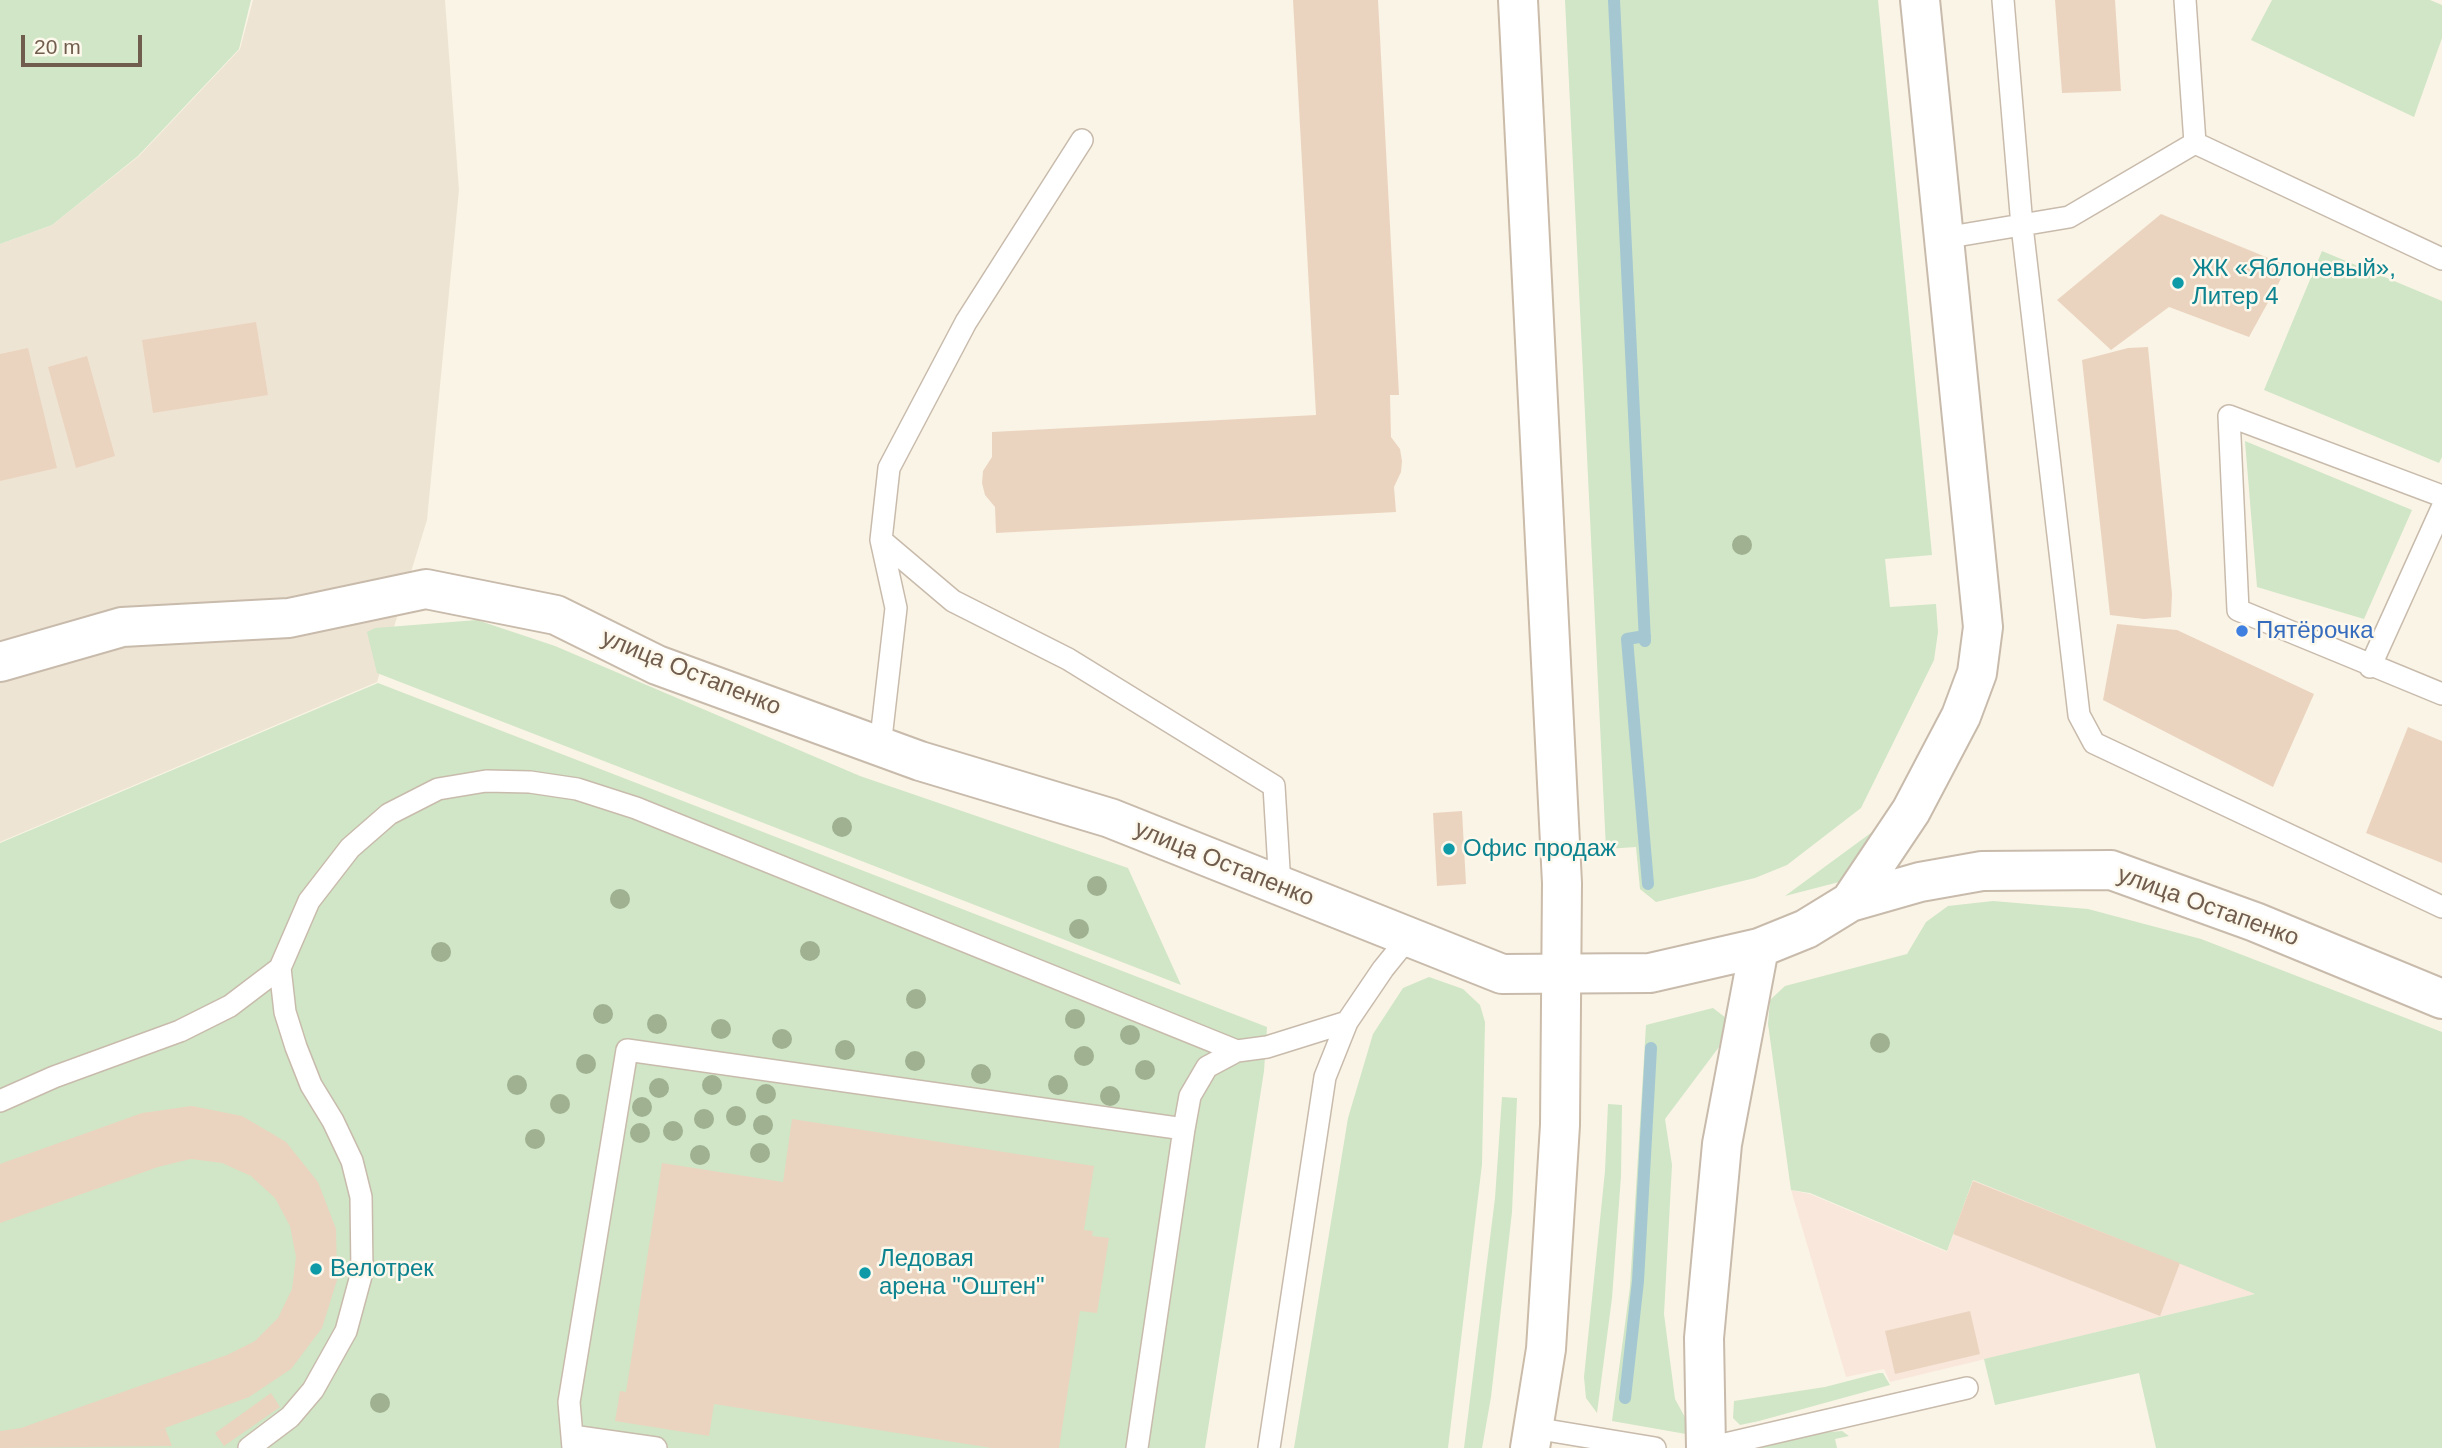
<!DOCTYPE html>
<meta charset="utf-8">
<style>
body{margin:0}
#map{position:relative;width:2442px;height:1448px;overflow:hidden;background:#faf4e6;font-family:Helvetica,sans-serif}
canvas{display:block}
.scale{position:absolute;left:21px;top:35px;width:121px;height:32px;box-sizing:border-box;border:4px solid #715d4e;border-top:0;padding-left:9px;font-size:21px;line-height:24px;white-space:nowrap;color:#715d4e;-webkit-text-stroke:5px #fdf8ec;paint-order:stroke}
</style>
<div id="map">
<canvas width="2442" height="1448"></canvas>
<div class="scale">20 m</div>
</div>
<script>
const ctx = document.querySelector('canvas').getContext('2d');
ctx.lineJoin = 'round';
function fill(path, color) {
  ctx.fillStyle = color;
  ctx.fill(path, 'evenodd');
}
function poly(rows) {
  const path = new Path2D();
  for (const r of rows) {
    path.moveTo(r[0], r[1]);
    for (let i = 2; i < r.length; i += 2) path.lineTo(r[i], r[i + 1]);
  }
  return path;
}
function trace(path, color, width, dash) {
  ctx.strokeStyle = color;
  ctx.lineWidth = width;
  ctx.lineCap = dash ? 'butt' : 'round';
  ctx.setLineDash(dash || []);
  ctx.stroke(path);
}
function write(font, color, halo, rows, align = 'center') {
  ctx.font = font + ' Helvetica,sans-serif';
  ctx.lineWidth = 5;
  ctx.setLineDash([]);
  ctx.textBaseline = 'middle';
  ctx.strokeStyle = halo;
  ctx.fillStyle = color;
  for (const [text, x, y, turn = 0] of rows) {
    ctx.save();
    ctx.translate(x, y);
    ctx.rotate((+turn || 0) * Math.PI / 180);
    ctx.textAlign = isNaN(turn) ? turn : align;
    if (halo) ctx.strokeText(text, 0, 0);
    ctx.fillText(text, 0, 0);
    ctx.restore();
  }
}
const residential = poly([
 [253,0,445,0,459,190,427,520,377,682,0,842,0,244,52,225,139,156,240,49]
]);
const commercial = poly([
 [1973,1180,2181,1262,2255,1294,1890,1382,1884,1369,1846,1377,1791,1190,1810,1194,1947,1252]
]);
const green = poly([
 [0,0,251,0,239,49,138,156,52,225,0,244],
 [1565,0,1878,0,1932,555,1885,559,1890,607,1936,604,1938,632,1934,660,1861,808,1787,865,1755,878,1656,902,1640,889,1636,847,1606,849],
 [2272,0,2430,0,2442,5,2442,38,2414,117,2251,40],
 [2322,251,2442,301,2442,457,2439,463,2264,390],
 [2245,441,2412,510,2364,619,2257,587],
 [477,620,555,646,860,776,1128,868,1181,985,377,673,367,632,375,628],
 [378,683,1267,1027,1264,1071,1205,1448,0,1448,0,843],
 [1879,827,1843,881,1785,896],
 [1993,901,2088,909,2201,939,2442,1032,2442,1448,2156,1448,2139,1373,1995,1405,1984,1359,2255,1294,1973,1180,1947,1251,1810,1193,1791,1190,1768,1024,1770,1000,1785,986,1907,954,1926,922,1948,906],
 [1429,977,1463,989,1480,1005,1485,1022,1482,1164,1448,1448,1294,1448,1348,1118,1373,1034,1403,988],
 [1713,1008,1726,1018,1719,1047,1665,1119,1672,1165,1664,1314,1675,1399,1686,1419,1686,1434,1612,1421,1630,1287,1646,1025],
 [1502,1097,1517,1098,1512,1212,1491,1397,1482,1448,1464,1448,1495,1198],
 [1608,1104,1622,1105,1621,1176,1612,1298,1597,1413,1586,1398,1584,1377,1605,1171],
 [1879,1373,1883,1373,1890,1385,1759,1421,1740,1425,1733,1418,1734,1401,1825,1387],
 [1842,1431,1849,1436,1835,1439,1837,1448,1759,1448,1818,1433]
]);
const stream = poly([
 [1614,0,1645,641],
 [1645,636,1627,639,1648,884],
 [1625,1398,1638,1281,1651,1048]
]);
const building = poly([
 [1293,0,1378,0,1399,395,1390,395,1391,437,1400,449,1402,461,1401,472,1394,487,1396,512,996,533,995,507,985,495,982,483,983,471,992,457,992,432,1316,415],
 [2055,0,2115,0,2121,91,2062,93],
 [2161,214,2288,266,2249,337,2169,307,2111,350,2057,300],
 [256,322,268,395,153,413,142,340],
 [2148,347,2172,594,2171,617,2144,619,2110,615,2082,360,2128,348],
 [28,348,57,468,0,481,0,354],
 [87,356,115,456,76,468,48,367],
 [2117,624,2177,630,2314,694,2273,787,2103,700],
 [2408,727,2442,741,2442,863,2366,833],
 [1462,811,1466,884,1437,886,1433,813],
 [192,1106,242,1116,286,1142,318,1182,336,1229,337,1280,322,1328,291,1369,249,1397,165,1428,172,1446,0,1448,0,1431,21,1428,227,1355,255,1341,278,1318,292,1289,296,1257,290,1226,275,1198,251,1176,222,1163,191,1159,158,1167,0,1223,0,1164,142,1113],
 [792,1119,1094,1166,1084,1230,1093,1231,1092,1236,1109,1238,1097,1313,1080,1311,1059,1448,992,1448,714,1404,709,1436,615,1421,620,1391,626,1392,662,1163,783,1182],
 [1973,1181,2180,1263,2160,1316,1953,1234],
 [1970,1311,1980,1354,1895,1374,1885,1331],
 [271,1393,280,1407,224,1446,215,1433]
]);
const lane = poly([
 [2003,0,2022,226,2079,715,2094,743,2442,907],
 [2195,143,2442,259],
 [1944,238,2069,217,2195,143,2185,0],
 [2442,496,2229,416,2238,610,2442,694],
 [881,540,953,601,1068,659,1274,786,1280,886],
 [2370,667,2442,508],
 [880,747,896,608,881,540,889,468,966,322,1082,140],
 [0,1101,54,1077,180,1031,230,1006,280,968],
 [1534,1428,1655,1448],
 [572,1436,656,1448],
 [249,1448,290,1417,313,1390,346,1331,362,1272,361,1197,352,1161,333,1121,311,1085,296,1047,285,1012,280,968,309,901,350,848,389,814,438,789,486,781,530,782,577,789,636,808,1237,1051],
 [573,1448,569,1402,627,1050,1184,1129,1190,1096,1207,1067,1237,1051,1267,1047,1347,1022],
 [1137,1448,1184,1129],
 [1269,1448,1325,1077,1347,1022,1383,969,1400,948,1419,940],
 [1708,1448,1967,1388]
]);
const street = poly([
 [0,662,122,627,289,618,426,589,556,615,657,665,920,761,1110,818,1502,974,1650,973,1759,948,1806,929,1850,902,1920,882,1982,871,2111,870,2255,922,2442,999],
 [1850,902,1911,811,1961,716,1977,673,1983,627,1920,0],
 [1706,1448,1704,1338,1722,1144,1759,948]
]);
const secondary = poly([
 [1518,0,1562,883,1560,1125,1546,1349,1530,1448]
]);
const trees = [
 [1742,545],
 [842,827],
 [1097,886],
 [620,899],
 [1079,929],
 [810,951],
 [441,952],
 [916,999],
 [603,1014],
 [1075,1019],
 [657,1024],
 [721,1029],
 [1130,1035],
 [782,1039],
 [1880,1043],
 [845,1050],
 [1084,1056],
 [915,1061],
 [586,1064],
 [1145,1070],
 [981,1074],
 [517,1085],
 [712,1085],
 [1058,1085],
 [659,1088],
 [766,1094],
 [1110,1096],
 [560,1104],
 [642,1107],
 [736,1116],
 [704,1119],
 [763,1125],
 [673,1131],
 [640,1133],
 [535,1139],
 [760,1153],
 [700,1155],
 [380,1403]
];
const markers = [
 [2178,283,7,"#0f9aa8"],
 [2242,631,7,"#3f7fe0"],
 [1449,849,7,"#0f9aa8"],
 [316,1269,7,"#0f9aa8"],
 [865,1273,7,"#0f9aa8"]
];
const cultureNames = [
 ["ЖК «Яблоневый»,",2192,269],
 ["Литер 4",2192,297],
 ["Офис продаж",1463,849],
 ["Ледовая",879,1259],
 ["арена \"Оштен\"",879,1287],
 ["Велотрек",330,1269]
];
const shopNames = [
 ["Пятёрочка",2256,631]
];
const streetNames = [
 ["улица Остапенко",691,673,22],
 ["улица Остапенко",1224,864,22],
 ["улица Остапенко",2208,907,20]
];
fill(residential, '#eee4d3');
fill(commercial, '#f9e7db');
fill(green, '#d0e6c6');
trace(stream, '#a4c7d2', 12);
fill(building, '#ebd4bf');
trace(lane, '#c8bbac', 24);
trace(street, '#c8bbac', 42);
trace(secondary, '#cbbba9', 42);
trace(lane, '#fff', 21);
trace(street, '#fff', 38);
trace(secondary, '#fff', 38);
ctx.fillStyle = '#9fb190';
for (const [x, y] of trees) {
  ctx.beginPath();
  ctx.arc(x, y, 10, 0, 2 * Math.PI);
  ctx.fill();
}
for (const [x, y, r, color] of markers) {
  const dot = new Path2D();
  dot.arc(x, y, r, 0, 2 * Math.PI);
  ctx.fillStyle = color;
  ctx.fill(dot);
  trace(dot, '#fdf8ec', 2.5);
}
write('24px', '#0d838f', '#fdf8ec', cultureNames, 'left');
write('24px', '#366cbe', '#fdf8ec', shopNames, 'left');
write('24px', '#715d4e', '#fdf8ec', streetNames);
</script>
